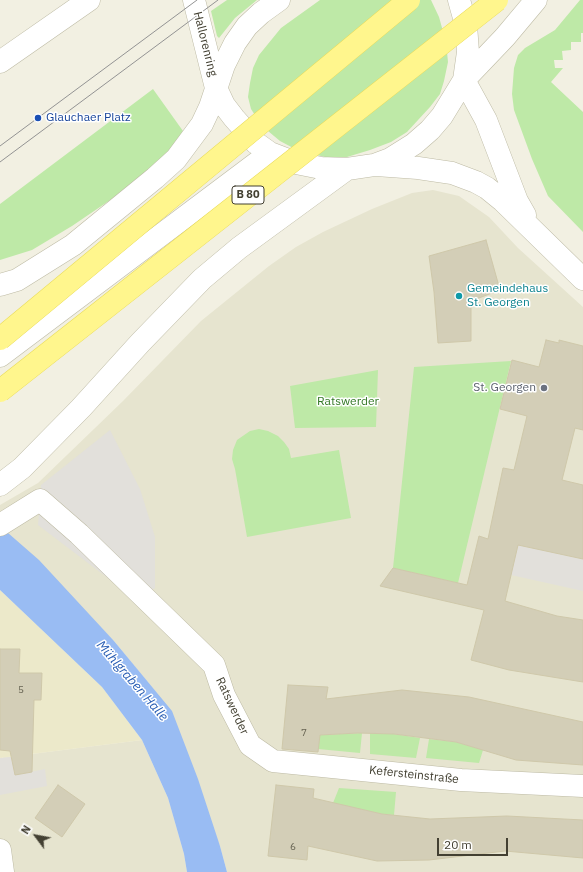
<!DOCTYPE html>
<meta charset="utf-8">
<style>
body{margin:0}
#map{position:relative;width:583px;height:872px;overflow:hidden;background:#f2f0e2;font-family:"IBM Plex Sans",sans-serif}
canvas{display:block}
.north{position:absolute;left:16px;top:816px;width:40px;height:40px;-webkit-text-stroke:3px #fff;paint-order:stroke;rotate:302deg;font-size:11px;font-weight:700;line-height:16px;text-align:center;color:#434032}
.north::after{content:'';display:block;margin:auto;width:14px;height:18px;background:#434032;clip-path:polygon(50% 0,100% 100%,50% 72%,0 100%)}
.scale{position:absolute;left:437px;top:838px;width:71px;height:18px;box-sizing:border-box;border:2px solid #434032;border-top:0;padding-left:5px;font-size:12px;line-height:14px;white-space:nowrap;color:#434032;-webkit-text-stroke:3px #fff;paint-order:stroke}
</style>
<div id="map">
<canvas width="583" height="872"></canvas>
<div class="north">N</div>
<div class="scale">20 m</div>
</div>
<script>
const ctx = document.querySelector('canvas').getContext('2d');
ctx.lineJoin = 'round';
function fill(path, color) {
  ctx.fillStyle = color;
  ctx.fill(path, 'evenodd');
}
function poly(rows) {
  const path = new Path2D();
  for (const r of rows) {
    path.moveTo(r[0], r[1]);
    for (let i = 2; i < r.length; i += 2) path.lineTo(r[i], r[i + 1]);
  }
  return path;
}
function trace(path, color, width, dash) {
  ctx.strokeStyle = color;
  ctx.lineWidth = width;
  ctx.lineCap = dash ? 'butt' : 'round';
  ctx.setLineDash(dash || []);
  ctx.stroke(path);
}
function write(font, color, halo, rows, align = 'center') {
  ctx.font = font + ' "IBM Plex Sans",sans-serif';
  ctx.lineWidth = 3;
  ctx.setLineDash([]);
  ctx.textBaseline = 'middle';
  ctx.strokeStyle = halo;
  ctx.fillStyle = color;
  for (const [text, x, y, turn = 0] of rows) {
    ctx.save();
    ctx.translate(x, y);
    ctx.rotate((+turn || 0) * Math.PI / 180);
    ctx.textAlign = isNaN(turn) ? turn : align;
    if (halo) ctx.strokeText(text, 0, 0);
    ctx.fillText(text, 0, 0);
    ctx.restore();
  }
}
const residential = poly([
 [433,190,459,196,489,217,518,248,583,307,583,872,227,872,220,846,158,695,114,641,0,526,0,505,38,483,123,401,201,321,269,266,296,247,323,232,372,209,412,193],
 [142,740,168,798,184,854,187,872,0,872,0,758]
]);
const education = poly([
 [0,590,102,687,142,740,0,758]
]);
const green = poly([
 [227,0,257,0,235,18,219,38,217,36,211,11],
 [320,0,431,0,439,17,446,42,448,62,444,81,440,94,430,107,407,132,391,142,370,150,347,157,325,157,297,150,280,141,262,126,251,109,248,97,250,83,253,68,259,55,281,28],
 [580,0,583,0,583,33,581,33,581,42,571,42,571,50,562,51,563,60,554,60,555,68,563,68,551,82,583,112,583,232,548,196,532,159,514,110,512,94,514,68,518,55,525,48,555,30],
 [153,89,183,131,173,147,150,173,72,226,32,250,0,260,0,204],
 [511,361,458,583,393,568,414,367],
 [378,370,376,427,295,428,290,386],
 [259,429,268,431,278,436,284,442,289,449,291,458,339,450,351,518,247,537,235,469,232,459,233,450,237,440,250,431],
 [362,733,360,753,318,749,319,735],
 [370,733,394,734,420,738,416,758,370,754],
 [429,739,456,742,483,750,479,763,426,758],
 [339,788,396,792,394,815,382,814,333,803]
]);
const parking = poly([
 [110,430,140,489,155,537,155,588,138,601,38,525,41,485],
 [518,545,583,559,583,591,511,575],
 [11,757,15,775,45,769,47,786,0,795,0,758]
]);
const water = poly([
 [0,526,39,560,114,641,172,711,198,779,220,846,227,872,187,872,184,854,168,798,142,740,102,687,0,590]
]);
const building = poly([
 [486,240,500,290,471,301,471,341,438,343,434,292,429,256,486,240],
 [546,340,559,343,559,340,583,346,583,430,575,428,562,480,583,485,583,559,518,545,505,601,557,616,583,620,583,682,509,670,471,660,484,610,380,586,393,568,467,585,479,536,488,539,503,468,514,470,527,416,500,409,512,360,539,367,546,340],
 [0,649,20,649,19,673,42,673,41,700,34,700,32,772,15,775,10,751,0,750,0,649],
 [288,685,328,687,326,699,402,690,469,697,583,722,583,765,516,760,456,742,394,734,358,733,320,735,318,752,282,749,288,685],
 [58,785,85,804,62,837,35,818,58,785],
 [276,785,314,789,313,798,382,814,430,819,507,816,583,820,583,858,505,851,429,860,377,861,308,846,307,860,268,856,276,785]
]);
const minor = poly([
 [194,0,216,88,224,105,234,118,256,143,270,153,296,163,321,168,347,169,374,165,390,159,414,144,430,130,442,116,464,80,468,52,466,25,459,0],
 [0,62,89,0],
 [464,80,486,120,517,201,525,215],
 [464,80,505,37,536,0],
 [376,165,418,168,452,173,476,182,487,188,503,201,583,279],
 [0,285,17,280,73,245,155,178,176,159,202,124,210,107,224,65,235,43,247,26,261,13,279,0],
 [0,356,270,153],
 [0,485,22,468,81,408,140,343,202,279,239,248,347,169],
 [0,525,40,500,79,534,214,665,224,695,250,745,273,761,461,780,583,786],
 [0,850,3,872]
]);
const tram = poly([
 [0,146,197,0],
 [0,162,218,0]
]);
const majorBridge = poly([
 [0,339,409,0],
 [0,391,497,0]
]);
const markers = [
 [38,118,4,"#1a4fb4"],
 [459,296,4,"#0f9aa8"],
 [544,388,4,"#6b7280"]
];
const numberNames = [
 ["5",21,690],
 ["7",304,733],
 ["6",293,847]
];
const shields = [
 [248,195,32]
];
const shieldNames = [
 ["B 80",248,195]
];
const streetNames = [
 ["Hallorenring",205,44,76],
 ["Ratswerder",232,706,65],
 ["Kefersteinstraße",414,775,6]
];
const transitNames = [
 ["Glauchaer Platz",46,118]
];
const cultureNames = [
 ["Gemeindehaus",467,289],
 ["St. Georgen",467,303]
];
const worshipNames = [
 ["St. Georgen",536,388]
];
const parkNames = [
 ["Ratswerder",348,402]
];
const waterNames = [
 ["Mühlgraben Halle",132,681,49]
];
fill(residential, '#e6e4cf');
fill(education, '#ece9ca');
fill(green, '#bee9a7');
fill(parking, '#e2e0db');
fill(water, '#99bcf3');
fill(building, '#d3ceb7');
trace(building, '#cfc8aa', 1);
trace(minor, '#bdbaa4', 23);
trace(minor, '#fff', 22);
trace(tram, '#939393', 1);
trace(majorBridge, '#e9db59', 23, []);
trace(majorBridge, '#fff68d', 22);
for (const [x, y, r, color] of markers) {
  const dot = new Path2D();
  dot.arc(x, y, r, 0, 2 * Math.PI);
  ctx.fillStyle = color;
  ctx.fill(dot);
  trace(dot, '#fff', 1.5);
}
write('10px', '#676453', null, numberNames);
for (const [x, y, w] of shields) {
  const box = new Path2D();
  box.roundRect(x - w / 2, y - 9, w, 18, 3);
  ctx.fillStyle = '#fff';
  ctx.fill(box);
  trace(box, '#434032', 1);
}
write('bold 11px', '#434032', null, shieldNames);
write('12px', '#434032', '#fff', streetNames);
write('12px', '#164399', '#fff', transitNames, 'left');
write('12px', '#0d838f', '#fff', cultureNames, 'left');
write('12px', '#5b616d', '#fff', worshipNames, 'right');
write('12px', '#327724', '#fff', parkNames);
write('italic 13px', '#275cb3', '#fff', waterNames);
</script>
